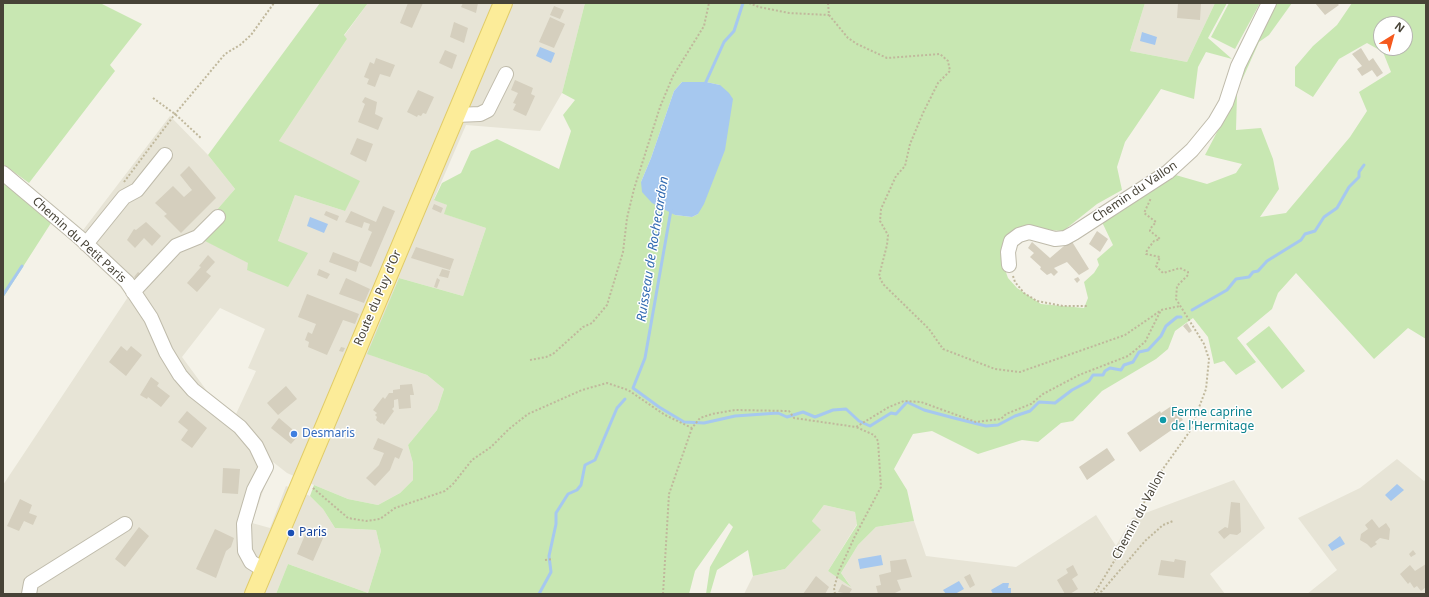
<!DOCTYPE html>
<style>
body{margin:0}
#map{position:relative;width:1429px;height:597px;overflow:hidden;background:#f4f2e8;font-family:"Noto Sans",sans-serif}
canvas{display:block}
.frame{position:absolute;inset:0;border:4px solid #474337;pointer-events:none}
.north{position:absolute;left:1373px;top:16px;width:40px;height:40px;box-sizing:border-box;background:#fff;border:1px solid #b5b4af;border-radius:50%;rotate:37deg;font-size:11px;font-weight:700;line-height:16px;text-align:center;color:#474337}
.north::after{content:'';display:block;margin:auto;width:14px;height:18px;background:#f5591e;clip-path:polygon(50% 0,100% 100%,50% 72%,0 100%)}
</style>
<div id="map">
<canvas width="1429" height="597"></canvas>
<div class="frame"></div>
<div class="north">N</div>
</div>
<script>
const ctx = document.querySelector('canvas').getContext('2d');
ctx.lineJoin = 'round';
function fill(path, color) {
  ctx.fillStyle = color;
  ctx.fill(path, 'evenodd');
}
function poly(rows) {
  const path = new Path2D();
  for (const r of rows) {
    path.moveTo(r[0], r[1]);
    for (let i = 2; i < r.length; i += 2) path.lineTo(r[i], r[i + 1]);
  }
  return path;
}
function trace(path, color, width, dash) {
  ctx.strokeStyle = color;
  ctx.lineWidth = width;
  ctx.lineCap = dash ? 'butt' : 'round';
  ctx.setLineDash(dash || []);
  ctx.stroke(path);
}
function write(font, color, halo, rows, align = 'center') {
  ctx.font = font + ' "Noto Sans",sans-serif';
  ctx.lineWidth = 3;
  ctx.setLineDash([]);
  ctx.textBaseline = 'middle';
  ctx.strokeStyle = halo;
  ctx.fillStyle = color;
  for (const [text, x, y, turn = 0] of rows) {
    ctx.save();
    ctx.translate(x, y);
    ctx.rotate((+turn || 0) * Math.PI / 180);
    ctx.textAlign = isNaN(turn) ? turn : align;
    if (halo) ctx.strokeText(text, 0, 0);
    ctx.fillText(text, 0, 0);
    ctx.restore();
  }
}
const residential = poly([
 [368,3,585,3,562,93,540,131,466,125,434,199,447,205,445,214,486,228,463,296,399,278,368,354,427,375,444,389,437,410,408,445,413,463,413,480,400,493,378,505,348,499,314,485,287,473,273,462,252,523,270,528,286,486,310,496,323,509,335,528,376,530,381,551,368,593,288,564,276,594,3,594,3,485,128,297,109,273,74,242,170,116,208,155,235,189,215,212,204,240,249,263,247,270,278,241,295,195,345,211,279,141,347,39,344,36],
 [220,308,265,329,248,368,256,371,236,414,207,391,182,357],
 [1145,3,1215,3,1187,62,1130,51],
 [1397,459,1424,481,1426,479,1426,594,1307,594,1337,570,1298,518,1360,488],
 [1234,480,1265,528,1210,574,1225,594,744,594,753,576,785,569,820,530,812,521,824,505,855,512,857,524,828,571,850,585,841,573,858,545,876,527,914,521,926,556,1016,567,1096,515,1116,546,1132,518]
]);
const green = poly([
 [3,3,100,3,142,24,110,65,115,71,29,183,3,164],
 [320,3,368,3,344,35,347,39,279,141,360,181,345,211,295,195,278,241,308,253,288,287,247,270,248,263,203,240,215,212,235,189,208,155],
 [585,3,1145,3,1130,51,1187,62,1215,3,1227,3,1208,38,1232,59,1206,52,1198,67,1194,99,1161,89,1125,142,1117,167,1122,190,1097,204,1063,231,1026,228,1006,237,1003,264,1008,278,1017,288,1041,304,1084,308,1088,298,1084,282,1094,273,1099,265,1097,259,1113,245,1102,222,1172,174,1207,184,1236,173,1242,164,1205,155,1237,94,1236,130,1261,128,1273,159,1279,189,1260,217,1286,213,1350,137,1367,111,1359,92,1391,72,1383,52,1367,43,1339,59,1313,97,1295,86,1295,67,1313,46,1337,25,1352,3,1426,3,1426,339,1408,328,1374,359,1296,273,1278,293,1272,309,1237,338,1256,362,1236,375,1224,361,1214,364,1208,337,1193,318,1175,331,1168,349,1156,359,1102,391,1073,421,1061,423,1038,442,1022,440,978,454,932,431,913,434,894,469,907,490,914,521,876,527,858,545,841,573,851,587,828,571,857,525,855,512,824,505,812,521,821,530,785,569,753,576,748,550,717,570,710,594,706,594,710,567,733,527,729,523,695,571,689,594,276,594,288,564,368,593,381,551,376,530,335,528,323,509,310,496,314,485,348,499,378,505,400,493,413,480,413,463,408,445,437,410,444,389,427,375,367,354,399,278,463,296,486,228,444,214,447,205,434,200,442,183,461,173,471,151,497,139,559,169,571,131,563,115,575,100,562,93],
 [1381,24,1405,24,1405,48,1381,48],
 [682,82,706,82,720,85,698,214,692,217,675,215,641,182,651,158,674,91],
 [1229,3,1260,3,1235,49,1211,37],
 [1272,3,1292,3,1269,35,1259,42,1242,80,1238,72],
 [3,179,51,223,3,298],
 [1269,326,1305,371,1282,389,1246,344]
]);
const water = poly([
 [1142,32,1157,37,1155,45,1140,41],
 [540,47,555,53,551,63,536,56],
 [682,82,706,82,720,85,729,93,733,99,725,150,704,204,698,214,692,217,675,215,652,203,642,192,641,182,651,158,674,91],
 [310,217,328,224,324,233,307,226],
 [1397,484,1404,490,1391,501,1385,495],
 [1340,536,1345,544,1332,551,1328,545],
 [881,555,883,565,860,569,858,559],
 [959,581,964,589,955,594,946,594,943,590],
 [1003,583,1009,583,1008,588,1011,588,1011,593,993,594,991,590]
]);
const stream = poly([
 [705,84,724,42,734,31,743,3],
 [671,210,645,358,633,388,659,407,684,422,704,423,735,416,778,413,787,417,803,412,815,417,833,410,846,409,859,421,870,426,891,413,896,414,907,402,924,410,954,418,986,426,998,425,1015,416,1030,411,1039,402,1055,403,1072,390,1089,381,1093,375,1103,375,1105,371,1110,368,1121,370,1124,365,1133,362,1139,352,1148,350,1161,336,1166,326,1177,317,1181,317],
 [3,295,22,266],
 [1192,310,1227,290,1236,279,1249,277,1253,272,1258,271,1267,261,1301,240,1305,234,1315,231,1324,217,1337,208,1349,187,1359,177,1359,172,1364,165],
 [539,594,551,572,549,556,556,524,556,513,568,494,577,490,581,485,585,465,595,460,617,408,625,399]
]);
const building = poly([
 [408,3,423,3,412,28,400,23],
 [463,3,478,3,476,13,461,7],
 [1178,3,1201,3,1200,20,1177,18],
 [1315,3,1337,3,1339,5,1325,15],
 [554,6,564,10,560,19,550,15],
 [550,17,565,24,554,48,539,42],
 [454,22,468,28,464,43,450,37],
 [1361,48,1369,61,1373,58,1383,73,1377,77,1372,70,1362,76,1357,69,1362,66,1352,54],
 [445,50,457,55,452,69,439,63],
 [376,58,395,65,390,77,380,74,375,87,367,84,369,79,364,77,370,62,374,64],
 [515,80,533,88,531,94,535,96,526,116,513,110,516,104,513,103,518,93,511,90],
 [418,90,434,97,426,114,423,113,421,116,418,115,417,117,407,112],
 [365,97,377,102,375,114,383,118,378,130,358,122,365,104,362,102],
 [357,138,373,144,366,162,350,154],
 [189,166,216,198,181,233,164,216,167,214,155,203,173,186,184,197,192,190,180,175],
 [434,204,443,208,441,213,432,209],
 [383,206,395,211,371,267,359,262,372,232,368,230,370,224,364,222,362,228,345,222,351,211,376,222],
 [326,211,339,216,337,221,324,215],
 [146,222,161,236,152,246,144,238,135,248,127,240,134,229,136,230],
 [1097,231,1108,239,1100,252,1089,244],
 [1071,240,1089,269,1079,275,1067,262,1054,268,1058,272,1054,276,1051,273,1047,275,1040,269,1041,267,1030,257,1034,253,1028,248,1032,242,1050,258],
 [416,247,454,259,450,270,411,258],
 [333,252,359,262,356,272,329,262],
 [208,255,215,262,206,272,211,276,197,292,187,283,201,267,199,266],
 [319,269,330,274,327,279,317,275],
 [442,269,450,271,448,278,439,276],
 [138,272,141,274,136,279,134,277],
 [1078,277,1080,280,1077,283,1074,279],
 [346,278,370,289,364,303,339,294],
 [437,278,440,280,437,288,434,287],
 [307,294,359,314,355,324,343,320,327,355,308,347,309,342,305,340,308,332,312,334,316,324,298,317],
 [1187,323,1192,331,1189,333,1183,326],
 [121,346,127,351,131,346,142,355,126,376,109,362],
 [341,347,345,348,343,352,339,351],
 [151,377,159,383,157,386,170,396,161,407,148,397,147,399,140,395],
 [412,384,414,395,410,395,411,408,399,409,398,399,394,400,394,407,392,409,394,411,384,425,382,423,381,424,376,420,377,417,375,415,377,413,373,410,383,397,385,399,389,393,393,393,393,390,400,389,400,385],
 [286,386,297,399,278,415,267,403],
 [1173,405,1183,420,1172,427,1173,429,1140,452,1127,433,1160,411,1161,413],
 [187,411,207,428,192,448,181,440,188,430,178,422],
 [279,418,299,435,291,444,271,428],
 [378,438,403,449,399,459,395,457,390,470,375,486,366,478,379,465,384,453,373,449],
 [1107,448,1115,460,1087,480,1079,467],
 [223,468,240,469,238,494,222,493],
 [20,499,32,505,29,513,37,516,33,525,24,521,19,531,7,526],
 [1231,502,1240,503,1241,532,1237,535,1230,534,1224,539,1218,532,1225,527,1228,528],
 [1372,519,1379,528,1386,523,1390,529,1389,540,1380,538,1375,542,1377,544,1371,548,1367,544,1360,540,1361,534,1368,529,1365,525],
 [139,527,149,536,125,567,115,559],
 [308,528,324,536,313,561,297,554],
 [215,529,234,538,231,547,226,551,216,578,196,569],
 [1413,550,1416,554,1411,557,1409,554],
 [906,559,912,577,897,580,901,590,893,594,878,594,876,586,881,585,879,575,891,572,890,561],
 [1175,559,1186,561,1184,578,1158,575,1161,560,1174,562],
 [1426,564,1426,587,1421,591,1417,586,1414,588,1410,582,1408,584,1400,574,1410,565,1415,571],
 [1073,565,1078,575,1072,579,1078,589,1070,594,1065,594,1057,580,1068,573,1066,569],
 [970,574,975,585,970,588,964,577],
 [816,576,829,587,825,594,803,594],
 [842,584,852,589,849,594,838,592]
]);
const path = poly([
 [749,3,759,7,789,13,829,15],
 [828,3,829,15,848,38,857,44,887,58,940,54,948,61,950,71,938,83,923,113,910,144,905,166,896,176,881,209,880,221,888,235,887,245,879,276,883,284,929,329,943,349,995,369,1020,372,1125,335,1160,311],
 [153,98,175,114,202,139],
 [124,182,175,114,225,54,240,45,251,35,274,3],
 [1013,276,1015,282,1024,293,1037,301,1063,306,1087,306],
 [530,360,546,357,553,354,583,327,592,323,607,305,623,252,627,218,634,189,660,107,673,76,704,26,709,3],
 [313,488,348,518,366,521,380,519,395,508,445,491,453,484,472,460,491,447,509,429,528,414,582,390,607,383,628,390,665,415,692,428,700,418,712,414,735,410,789,411,794,418,856,427,889,407,904,401,921,402,976,422,1001,419,1006,414,1031,404,1043,394,1079,375,1128,356,1145,342,1161,310,1180,306],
 [545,560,553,559],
 [663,594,669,494,692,428],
 [835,594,834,588,839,571,855,536,881,487,878,441,874,435,856,427],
 [1094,594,1121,550,1155,480,1190,431,1206,389,1209,359,1204,344,1176,299,1177,286,1188,275,1188,272,1180,268,1163,273,1156,266,1160,257,1146,254,1147,250,1154,241,1160,239,1150,231,1150,229,1156,222,1144,213,1151,198],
 [1097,594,1102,591,1145,541,1163,525,1173,521]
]);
const minor = poly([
 [456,115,480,114,488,110,506,74],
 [3,173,79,237,127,282,151,318,166,352,180,375,193,390,240,427,256,446,266,467,254,490,244,524,245,551,251,562,264,570],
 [86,244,124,197,137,190,165,155],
 [1009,265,1008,252,1011,241,1019,235,1029,232,1055,239,1065,238,1074,233,1168,172,1192,150,1215,122,1226,103,1238,66,1269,3],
 [133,292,176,246,198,237,218,217],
 [29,594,31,583,125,524]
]);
const major = poly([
 [254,594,503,3]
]);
const markers = [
 [1163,420,4,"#0f9aa8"],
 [294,434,4,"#3f7fe0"],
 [291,533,4,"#1a4fb4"]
];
const streetNames = [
 ["Chemin du Vallon",1135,192,-34],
 ["Chemin du Petit Paris",79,240,42],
 ["Route du Puy d'Or",378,298,-67],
 ["Chemin du Vallon",1139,515,-62]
];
const cultureNames = [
 ["Ferme caprine",1171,413],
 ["de l'Hermitage",1171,427]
];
const shopNames = [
 ["Desmaris",302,434]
];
const transitNames = [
 ["Paris",299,533]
];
const waterNames = [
 ["Ruisseau de Rochecardon",653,249,-81]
];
fill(residential, '#e7e4d6');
fill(green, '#c8e7b2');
fill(water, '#a6c8ef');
trace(stream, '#a6c8ef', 3);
fill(building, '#d5cfbe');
trace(minor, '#bfbbab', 16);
trace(major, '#e1cc69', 20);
trace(path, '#c0b89c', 2, [2, 2]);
trace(minor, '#fff', 14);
trace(major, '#fcec99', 18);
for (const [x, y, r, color] of markers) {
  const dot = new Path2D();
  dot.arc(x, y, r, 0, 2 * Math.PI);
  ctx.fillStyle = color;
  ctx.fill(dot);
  trace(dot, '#fff', 1.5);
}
write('12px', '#474337', '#fff', streetNames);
write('12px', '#0d838f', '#fff', cultureNames, 'left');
write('12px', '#366cbe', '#fff', shopNames, 'left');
write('12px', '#164399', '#fff', transitNames, 'left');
write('italic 13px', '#326bb1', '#fff', waterNames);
</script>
